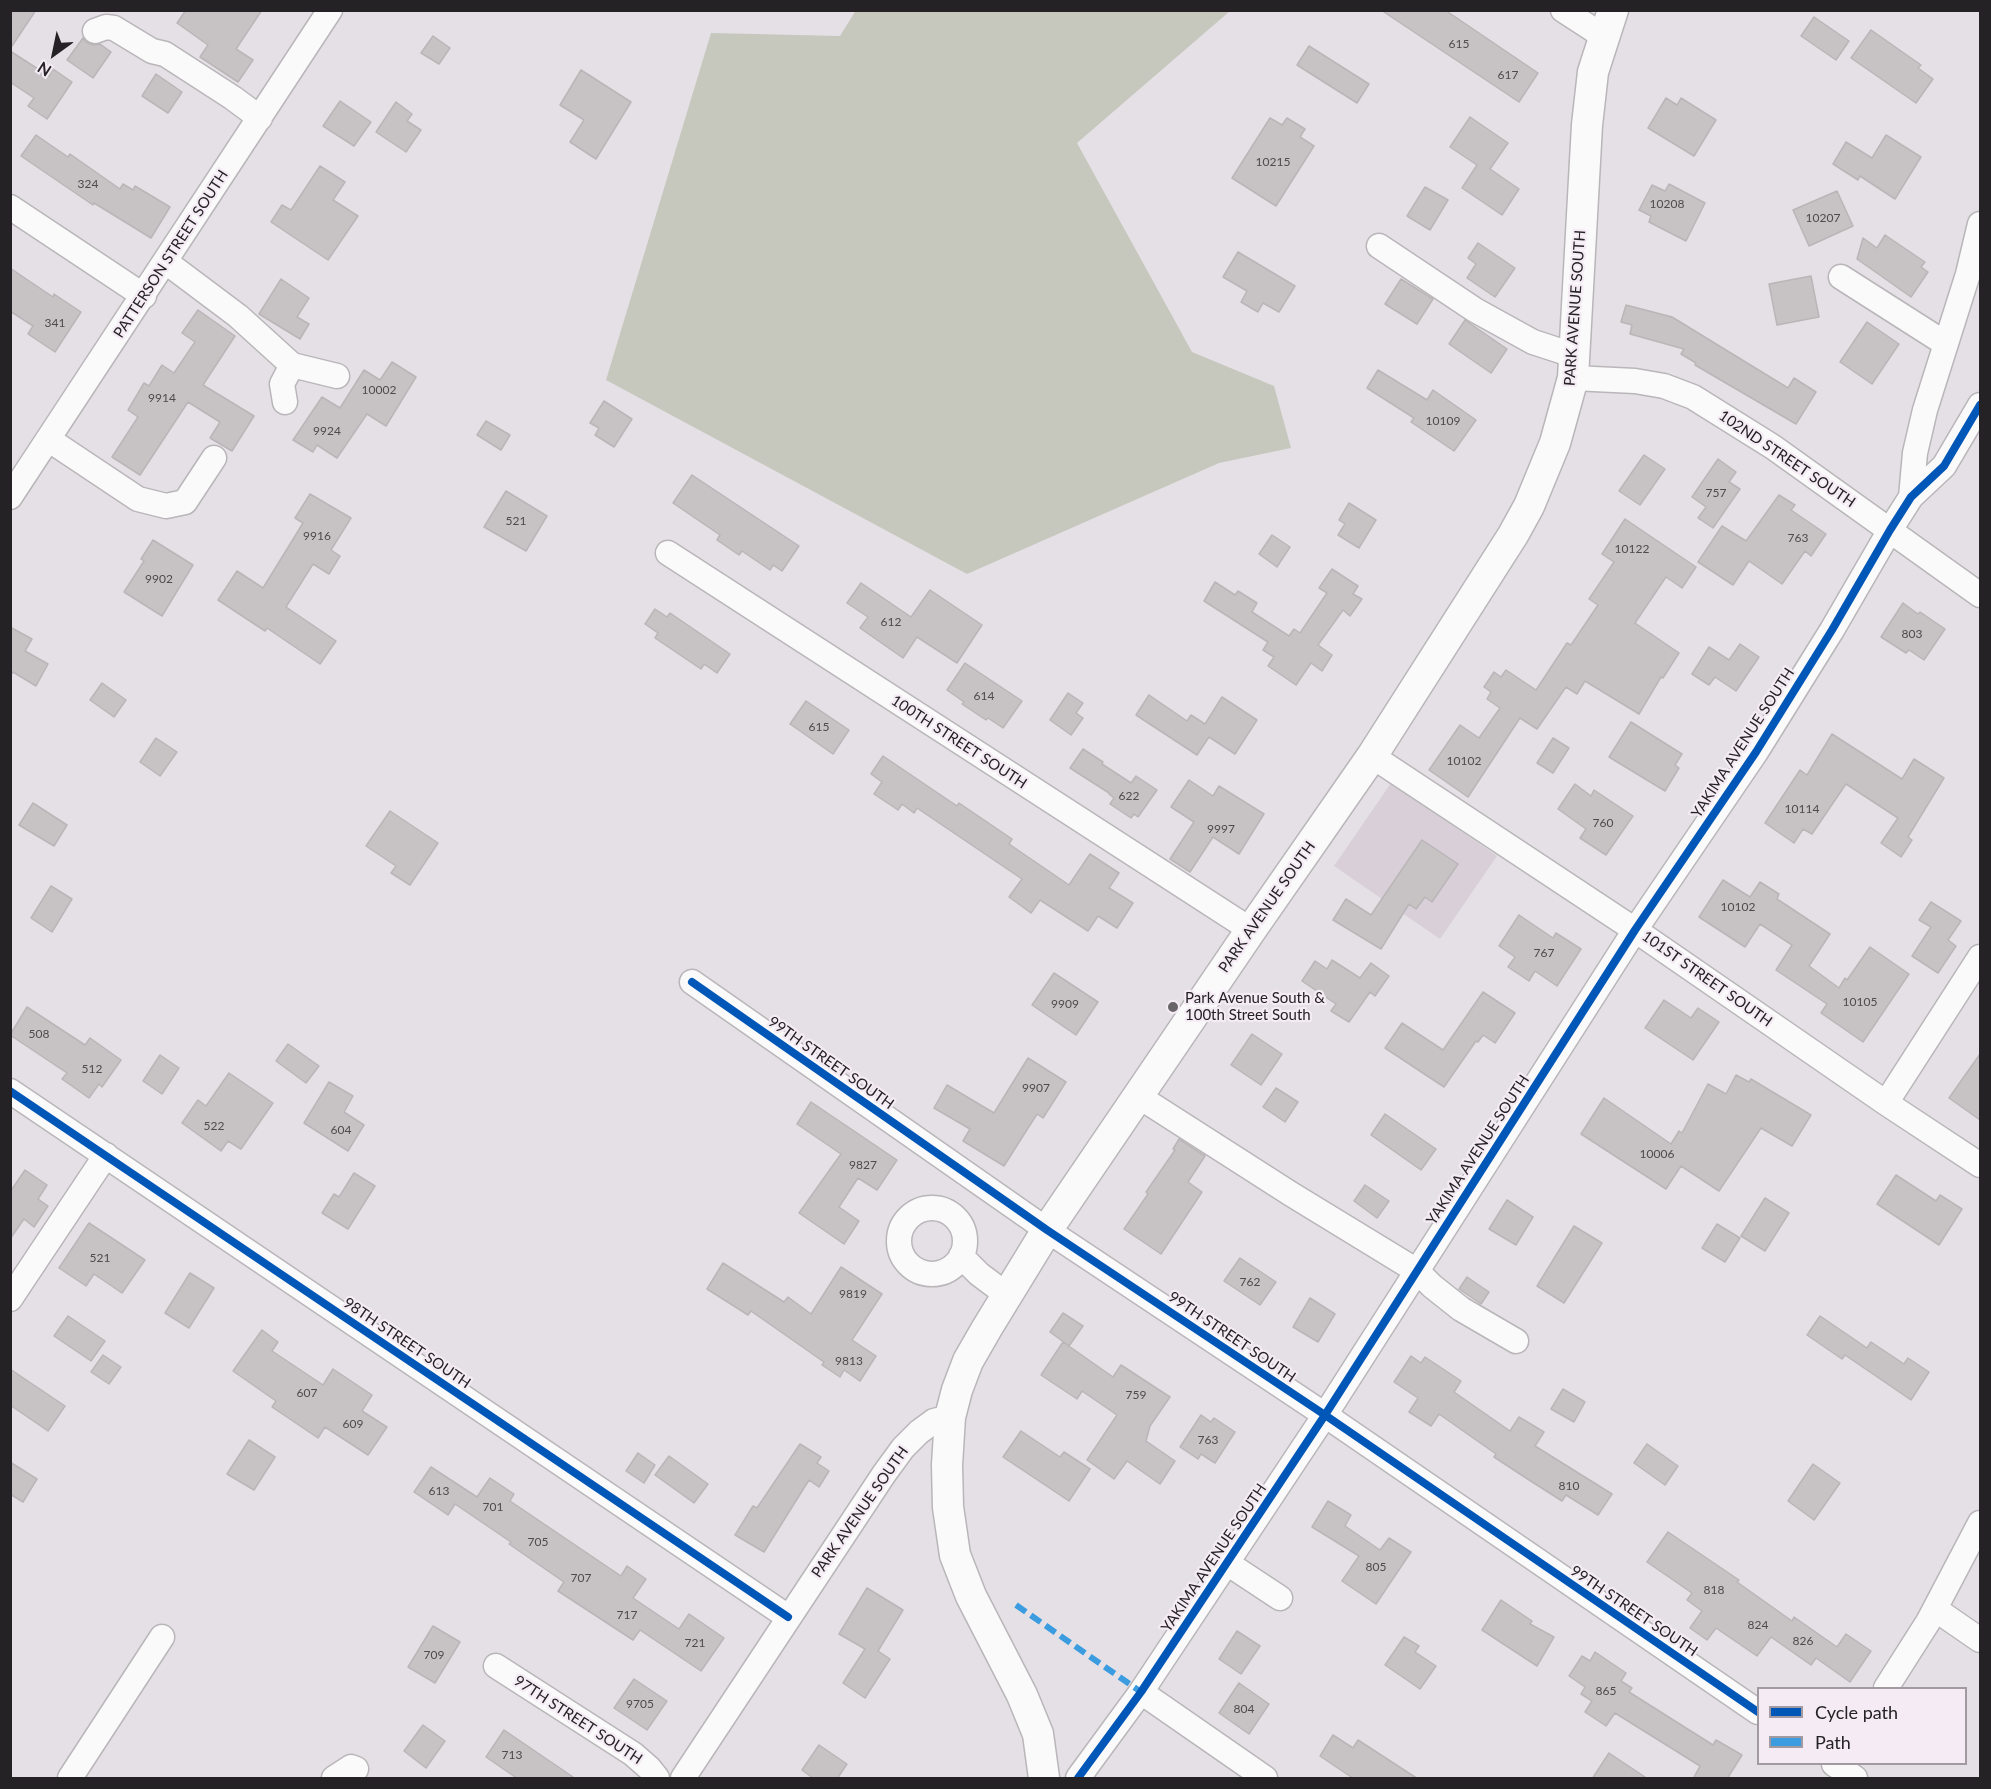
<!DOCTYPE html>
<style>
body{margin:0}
#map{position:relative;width:1991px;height:1789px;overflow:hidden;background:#e5e0e5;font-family:Lato,sans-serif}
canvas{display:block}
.frame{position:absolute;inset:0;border:12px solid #252225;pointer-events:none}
.legend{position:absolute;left:1757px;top:1687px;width:210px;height:78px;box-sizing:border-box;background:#f4ebf4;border:2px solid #a19ba1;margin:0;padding:8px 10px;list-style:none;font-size:18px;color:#252225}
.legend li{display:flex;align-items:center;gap:12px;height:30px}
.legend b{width:30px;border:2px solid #a19ba1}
.north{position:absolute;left:24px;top:24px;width:60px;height:60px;-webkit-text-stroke:4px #f4ebf4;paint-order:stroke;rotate:213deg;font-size:16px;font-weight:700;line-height:24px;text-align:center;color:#252225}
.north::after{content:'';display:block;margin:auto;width:21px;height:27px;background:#252225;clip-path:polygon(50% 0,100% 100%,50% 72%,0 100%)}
</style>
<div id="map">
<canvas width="1991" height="1789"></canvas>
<div class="frame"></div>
<ul class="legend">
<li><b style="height:8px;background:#0057b8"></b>Cycle path</li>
<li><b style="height:8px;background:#3c9ce0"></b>Path</li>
</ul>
<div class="north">N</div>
</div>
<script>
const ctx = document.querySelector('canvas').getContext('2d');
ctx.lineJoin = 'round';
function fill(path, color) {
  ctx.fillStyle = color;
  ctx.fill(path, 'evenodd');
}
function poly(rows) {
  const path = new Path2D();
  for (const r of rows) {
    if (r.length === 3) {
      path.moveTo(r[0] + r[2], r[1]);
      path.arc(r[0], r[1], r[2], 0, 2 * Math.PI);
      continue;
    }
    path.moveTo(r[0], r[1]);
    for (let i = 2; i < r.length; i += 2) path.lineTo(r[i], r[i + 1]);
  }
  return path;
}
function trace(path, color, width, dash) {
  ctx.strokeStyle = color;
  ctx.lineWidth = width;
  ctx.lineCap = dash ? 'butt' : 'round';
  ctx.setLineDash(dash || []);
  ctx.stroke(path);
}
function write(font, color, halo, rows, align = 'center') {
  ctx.font = font + ' Lato,sans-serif';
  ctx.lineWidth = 4.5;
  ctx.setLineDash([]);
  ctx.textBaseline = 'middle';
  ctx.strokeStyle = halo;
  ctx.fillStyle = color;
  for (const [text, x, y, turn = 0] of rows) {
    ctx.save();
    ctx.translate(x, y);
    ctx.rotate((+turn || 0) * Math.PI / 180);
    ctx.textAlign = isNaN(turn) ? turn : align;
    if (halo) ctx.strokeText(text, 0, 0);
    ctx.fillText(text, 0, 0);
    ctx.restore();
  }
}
const built = poly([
 [1391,783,1497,856,1440,939,1334,866]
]);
const green = poly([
 [856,10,1230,11,1077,143,1192,352,1274,386,1291,448,1219,463,967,574,606,380,711,33,840,36]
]);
const building = poly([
 [10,10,36,10,10,49,10,10],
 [186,10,262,10,236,49,253,60,238,82,200,57,208,45,177,23,186,10],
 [1381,10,1445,10,1538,73,1519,102,1381,10],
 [1814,17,1849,41,1836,60,1801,36,1814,17],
 [1871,30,1921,65,1918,68,1933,79,1916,103,1851,58,1871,30],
 [433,36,450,48,439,64,421,53,433,36],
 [83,38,86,42,93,45,100,44,111,52,93,78,67,60,83,38],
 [1309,46,1369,84,1357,103,1297,65,1309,46],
 [10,51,49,76,53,69,72,82,47,119,28,106,34,98,10,82,10,51],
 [581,70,631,102,596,159,570,142,584,120,560,105,581,70],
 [156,74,182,92,168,113,142,96,156,74],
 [1666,98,1677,105,1681,98,1716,120,1694,156,1648,128,1666,98],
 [340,101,371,122,354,146,323,126,340,101],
 [396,102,412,114,407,121,421,130,406,152,376,132,396,102],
 [1470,117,1508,143,1490,169,1519,189,1502,215,1462,188,1477,165,1450,147,1470,117],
 [1270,118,1282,125,1287,118,1305,129,1300,137,1314,146,1276,206,1232,178,1270,118],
 [36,135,68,157,70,154,120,189,123,184,133,190,135,186,170,207,151,238,94,203,93,205,21,156,36,135],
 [1886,135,1921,157,1895,199,1860,176,1858,180,1833,164,1846,142,1872,158,1886,135],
 [320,166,345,182,333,200,358,216,328,260,271,222,282,205,291,210,320,166],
 [1669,184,1705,203,1686,241,1649,222,1651,216,1639,210,1652,185,1665,191,1669,184],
 [1425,187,1448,200,1430,230,1407,216,1425,187],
 [1837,191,1853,226,1809,246,1793,210,1837,191],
 [1885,235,1925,262,1921,267,1928,272,1911,297,1857,259,1863,238,1877,248,1885,235],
 [1478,243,1515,268,1495,297,1467,278,1476,264,1468,258,1478,243],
 [1238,252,1295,286,1279,312,1263,303,1258,312,1241,302,1247,291,1223,277,1238,252],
 [10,268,53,297,54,294,81,312,55,352,28,334,33,326,10,311,10,268],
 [1811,276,1819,317,1777,325,1769,284,1811,276],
 [281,279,309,298,297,317,309,324,300,339,259,314,281,279],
 [1401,279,1433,299,1417,324,1385,304,1401,279],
 [1626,305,1672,317,1788,388,1794,378,1816,392,1796,424,1695,365,1696,363,1681,354,1684,349,1630,334,1632,325,1621,322,1626,305],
 [198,310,235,336,203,385,254,416,232,451,210,438,220,422,188,402,140,475,112,457,138,417,128,410,144,383,149,386,162,365,174,373,195,342,182,333,198,310],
 [1465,320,1507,349,1491,373,1449,344,1465,320],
 [1867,322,1899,344,1872,384,1840,362,1867,322],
 [392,362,416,377,386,426,367,414,337,458,317,445,313,452,293,440,322,397,340,408,364,370,380,380,392,362],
 [1378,370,1427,400,1433,390,1476,420,1454,451,1411,422,1414,418,1367,388,1378,370],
 [604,401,632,419,614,447,595,435,599,428,590,423,604,401],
 [486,421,510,435,501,450,477,435,486,421],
 [1644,455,1665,469,1640,505,1619,491,1644,455],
 [1718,459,1736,472,1729,482,1740,489,1713,528,1698,518,1706,507,1692,497,1718,459],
 [692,475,799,546,782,571,773,565,770,570,742,551,739,555,717,540,720,535,673,503,692,475],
 [506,491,547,516,526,551,484,527,506,491],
 [310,494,351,518,331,550,340,556,329,574,313,564,286,607,336,641,320,664,267,628,265,631,218,600,237,571,263,588,303,523,295,518,310,494],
 [1779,495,1795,505,1791,510,1826,534,1811,556,1805,551,1782,584,1749,561,1733,585,1698,562,1722,526,1746,541,1779,495],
 [1349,503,1376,520,1359,548,1338,535,1345,524,1339,520,1349,503],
 [1625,519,1696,567,1682,588,1666,577,1635,623,1679,653,1663,678,1661,677,1639,714,1585,681,1577,694,1566,687,1537,729,1520,718,1468,797,1429,770,1460,725,1479,738,1500,708,1487,699,1491,692,1484,687,1494,672,1501,677,1506,670,1536,690,1567,643,1571,645,1598,605,1589,599,1614,562,1602,554,1625,519],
 [1272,535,1290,547,1277,567,1259,554,1272,535],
 [153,540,193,565,162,616,124,592,144,561,141,559,153,540],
 [1332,569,1358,586,1353,594,1362,599,1350,616,1343,610,1318,645,1332,655,1322,671,1311,663,1296,685,1268,666,1274,657,1263,650,1268,642,1204,601,1215,582,1235,595,1238,591,1257,603,1252,612,1289,636,1294,629,1300,633,1327,593,1319,588,1332,569],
 [861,583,911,617,930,590,982,625,957,663,917,637,903,658,860,628,868,617,847,603,861,583],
 [1903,603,1918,614,1920,612,1945,629,1924,660,1909,650,1906,653,1881,637,1903,603],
 [655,609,667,617,670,613,730,654,717,673,704,664,701,669,655,638,658,633,645,624,655,609],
 [10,627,32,639,25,651,48,664,36,686,13,672,10,676,10,627],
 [1740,644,1759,657,1736,691,1715,677,1709,685,1692,674,1709,647,1729,660,1740,644],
 [965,663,1022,701,1003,728,988,718,986,720,962,704,964,702,947,690,965,663],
 [102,683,126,700,114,717,90,700,102,683],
 [1068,693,1083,703,1076,713,1083,718,1071,735,1050,720,1068,693],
 [1149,695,1187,721,1191,715,1205,724,1222,697,1257,720,1235,754,1209,737,1197,755,1136,715,1149,695],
 [806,701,849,730,833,754,790,724,806,701],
 [1631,722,1682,754,1675,765,1679,768,1665,791,1609,757,1631,722],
 [1832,734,1902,779,1914,759,1944,778,1908,837,1912,840,1901,857,1881,843,1898,818,1846,784,1812,834,1803,829,1794,843,1765,823,1800,770,1807,775,1832,734],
 [156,738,177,752,160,776,140,762,156,738],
 [1553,738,1569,748,1553,773,1537,763,1553,738],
 [1083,749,1103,762,1102,764,1131,783,1136,776,1157,790,1138,817,1134,814,1131,818,1110,804,1114,798,1109,794,1109,793,1070,768,1083,749],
 [883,756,957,806,959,803,1012,839,1009,844,1069,885,1090,854,1119,873,1109,888,1133,903,1117,928,1098,916,1088,931,1040,900,1031,913,1009,897,1022,879,917,808,914,813,902,804,898,810,874,794,882,782,871,774,883,756],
 [1189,780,1213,796,1219,786,1264,814,1239,854,1213,837,1190,872,1170,859,1194,822,1171,807,1189,780],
 [1575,784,1591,796,1594,790,1633,816,1606,855,1580,838,1586,829,1558,809,1575,784],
 [33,803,67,825,54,846,19,825,33,803],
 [390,811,438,843,410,885,391,873,396,866,366,846,390,811],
 [1422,840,1458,864,1432,902,1425,897,1416,909,1409,904,1381,949,1333,920,1346,899,1371,915,1422,840],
 [1723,880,1750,897,1760,882,1779,894,1777,899,1830,934,1809,966,1839,988,1845,978,1847,980,1870,947,1909,974,1863,1042,1821,1013,1827,1004,1776,970,1792,945,1760,924,1745,947,1699,917,1723,880],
 [51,886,72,899,52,932,31,918,51,886],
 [1931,902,1961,921,1948,940,1956,946,1938,973,1912,956,1931,927,1919,920,1931,902],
 [1519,915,1553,938,1556,933,1581,949,1557,986,1535,971,1529,981,1508,967,1515,957,1499,946,1519,915],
 [1332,960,1360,978,1371,963,1389,976,1375,996,1370,992,1349,1022,1331,1011,1336,1004,1302,981,1315,961,1327,969,1332,960],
 [1054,973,1098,1002,1076,1035,1032,1005,1054,973],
 [1483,992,1515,1013,1495,1043,1483,1035,1478,1042,1476,1041,1444,1087,1385,1048,1402,1023,1443,1050,1483,992],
 [1664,1000,1691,1018,1698,1008,1719,1022,1693,1060,1645,1028,1664,1000],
 [27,1007,85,1045,90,1038,121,1060,102,1087,99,1084,89,1098,62,1079,67,1073,10,1035,27,1007],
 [1252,1034,1282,1054,1261,1085,1231,1065,1252,1034],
 [288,1044,319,1066,306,1083,276,1061,288,1044],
 [1980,1054,1980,1120,1949,1098,1980,1054],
 [160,1055,179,1068,162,1094,143,1081,160,1055],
 [1028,1058,1066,1082,1043,1118,1037,1114,1004,1166,963,1141,970,1129,934,1108,947,1085,994,1113,1028,1058],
 [229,1073,273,1103,241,1149,228,1141,221,1151,182,1123,198,1100,206,1106,229,1073],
 [1736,1075,1749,1082,1751,1079,1811,1115,1792,1146,1761,1128,1719,1191,1681,1166,1666,1189,1581,1134,1604,1098,1671,1144,1679,1131,1682,1133,1708,1084,1726,1094,1736,1075],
 [329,1082,353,1096,344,1112,364,1125,348,1151,304,1123,329,1082],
 [1276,1088,1298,1102,1285,1122,1263,1107,1276,1088],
 [811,1102,897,1160,877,1190,858,1178,839,1207,859,1221,844,1244,799,1213,841,1154,797,1124,811,1102],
 [1385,1114,1436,1149,1421,1170,1371,1135,1385,1114],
 [1179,1139,1205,1156,1188,1182,1202,1192,1161,1254,1124,1229,1148,1194,1146,1192,1175,1150,1173,1149,1179,1139],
 [25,1170,47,1185,38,1199,48,1206,34,1227,24,1219,10,1239,10,1192,25,1170],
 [354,1173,375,1186,348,1229,322,1213,334,1194,339,1197,354,1173],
 [1896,1175,1936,1201,1940,1195,1962,1209,1939,1245,1877,1204,1896,1175],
 [1365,1185,1389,1201,1377,1218,1354,1201,1365,1185],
 [1765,1198,1789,1213,1765,1251,1741,1236,1765,1198],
 [1507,1200,1533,1217,1516,1245,1489,1229,1507,1200],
 [89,1223,145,1260,122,1293,94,1274,86,1286,59,1268,89,1223],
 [1717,1224,1740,1238,1725,1262,1702,1248,1717,1224],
 [1574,1226,1602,1243,1564,1303,1537,1286,1574,1226],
 [1240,1258,1276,1282,1260,1305,1224,1281,1240,1258],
 [723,1263,784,1302,788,1297,811,1314,841,1267,882,1294,852,1340,876,1356,860,1381,844,1370,840,1377,822,1365,824,1362,751,1311,748,1315,707,1289,723,1263],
 [190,1273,214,1288,189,1328,165,1313,190,1273],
 [1467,1277,1489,1292,1481,1304,1459,1289,1467,1277],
 [1310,1298,1335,1314,1318,1342,1293,1327,1310,1298],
 [1063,1313,1083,1326,1069,1346,1050,1332,1063,1313],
 [68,1316,105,1341,91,1361,54,1336,68,1316],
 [1820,1316,1867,1348,1871,1342,1904,1364,1908,1358,1929,1372,1911,1400,1845,1355,1842,1359,1807,1335,1820,1316],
 [262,1330,278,1342,272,1351,323,1385,333,1369,372,1395,362,1411,387,1427,368,1455,325,1427,318,1438,272,1407,276,1401,233,1371,262,1330],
 [1063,1342,1113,1377,1121,1365,1170,1397,1150,1426,1146,1441,1175,1461,1160,1484,1127,1461,1114,1479,1087,1460,1117,1415,1082,1391,1077,1399,1041,1375,1063,1342],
 [103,1355,121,1367,109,1384,91,1372,103,1355],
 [1411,1356,1421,1363,1425,1357,1461,1381,1454,1392,1510,1431,1519,1417,1544,1432,1535,1446,1612,1494,1598,1515,1566,1495,1562,1501,1526,1478,1494,1457,1496,1454,1439,1414,1431,1426,1409,1412,1418,1398,1394,1382,1411,1356],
 [10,1369,65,1406,48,1431,10,1405,10,1369],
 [1563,1389,1585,1402,1574,1422,1551,1409,1563,1389],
 [1201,1415,1211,1422,1214,1418,1235,1432,1215,1463,1201,1454,1198,1459,1180,1447,1201,1415],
 [1021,1431,1060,1457,1064,1452,1090,1469,1069,1501,1003,1457,1021,1431],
 [249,1440,275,1457,254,1490,227,1474,249,1440],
 [800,1444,821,1457,817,1463,829,1471,819,1487,809,1480,764,1552,735,1535,753,1506,757,1508,800,1444],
 [1647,1444,1678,1466,1665,1485,1634,1463,1647,1444],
 [638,1453,655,1465,644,1483,626,1471,638,1453],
 [669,1456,708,1484,694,1503,655,1475,669,1456],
 [10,1462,37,1479,23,1502,10,1494,10,1462],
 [1813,1464,1840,1483,1814,1520,1788,1501,1813,1464],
 [431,1467,477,1497,490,1478,514,1494,510,1501,621,1576,627,1566,646,1579,633,1598,679,1629,689,1614,724,1638,701,1671,640,1630,633,1640,558,1591,564,1582,509,1544,511,1542,455,1504,448,1515,414,1492,431,1467],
 [1328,1501,1351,1515,1345,1526,1380,1550,1389,1538,1411,1552,1376,1604,1342,1581,1359,1556,1312,1527,1328,1501],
 [1668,1532,1739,1580,1737,1582,1792,1621,1794,1617,1837,1647,1846,1634,1871,1651,1850,1682,1816,1658,1811,1665,1771,1637,1757,1656,1716,1628,1707,1640,1690,1628,1702,1611,1687,1600,1692,1593,1647,1562,1668,1532],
 [867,1588,903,1610,878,1651,890,1659,865,1698,843,1683,865,1649,839,1634,867,1588],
 [1501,1600,1532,1621,1530,1624,1554,1637,1537,1666,1482,1630,1501,1600],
 [433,1626,460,1642,435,1683,408,1667,433,1626],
 [1237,1631,1260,1646,1241,1674,1219,1659,1237,1631],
 [1404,1637,1419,1646,1415,1652,1436,1666,1420,1689,1385,1665,1404,1637],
 [1595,1652,1626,1673,1621,1681,1632,1688,1629,1692,1713,1745,1716,1740,1742,1755,1727,1779,1693,1779,1700,1766,1615,1713,1606,1726,1585,1712,1592,1701,1581,1694,1585,1687,1569,1676,1582,1656,1590,1661,1595,1652],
 [634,1679,667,1701,647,1730,614,1708,634,1679],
 [1239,1683,1269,1704,1249,1734,1219,1713,1239,1683],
 [423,1725,445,1741,426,1768,404,1751,423,1725],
 [504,1730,576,1779,518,1779,486,1757,504,1730],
 [1333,1735,1353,1748,1358,1740,1418,1779,1354,1779,1320,1756,1333,1735],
 [819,1745,847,1764,837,1779,814,1779,802,1770,819,1745],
 [1609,1753,1648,1779,1592,1779,1609,1753]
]);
const minor = poly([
 [1563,10,1603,36],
 [95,31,106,27,114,28,152,51,165,54,233,98,260,118],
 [10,207,144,296],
 [1379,246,1475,310,1533,342,1573,355],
 [166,262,238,316,292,365,282,384,285,402],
 [1841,277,1946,344],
 [292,365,337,376],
 [1573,378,1635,381,1664,386,1693,397,1773,447,1980,595],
 [48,439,138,499,166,506,185,502,214,458],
 [10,497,330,10],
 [1911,497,1915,453,1925,410,1968,274,1980,224],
 [668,553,1251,930],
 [1372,756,1635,930,1886,1103,1980,1165],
 [692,982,1047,1230,1325,1415,1758,1712],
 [10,1091,788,1617],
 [1138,1096,1291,1194,1417,1271,1432,1286,1461,1309,1516,1341],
 [1886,1103,1980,957],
 [932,1241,33],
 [961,1256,979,1274,1007,1295],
 [10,1299,106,1155],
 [1227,1563,1280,1598],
 [1935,1609,1980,1640],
 [496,1666,633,1754,649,1768,657,1778],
 [1886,1688,1928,1622,1980,1523],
 [1141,1692,1265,1778],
 [1834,1764,1855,1778],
 [70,1778,162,1637],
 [334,1778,351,1767,356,1769],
 [683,1778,884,1474,903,1448,919,1432,934,1421,950,1417],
 [1078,1778,1141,1692,1325,1415,1635,930,1756,752,1832,630,1890,530,1911,497,1944,466,1980,405]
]);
const major = poly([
 [1044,1778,1038,1734,1022,1695,971,1596,955,1555,948,1507,947,1465,950,1417,957,1390,968,1361,987,1328,1047,1230,1251,930,1372,756,1513,535,1529,506,1555,443,1573,378,1587,125,1593,72,1613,10]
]);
const quiet = poly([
 [1016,1605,1141,1692]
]);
const cycleway = poly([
 [692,982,1047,1230,1325,1415,1758,1712],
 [10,1091,788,1617],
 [1078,1778,1141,1692,1325,1415,1635,930,1756,752,1832,630,1890,530,1911,497,1944,466,1980,405]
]);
const markers = [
 [1173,1007,6,"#686468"]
];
const numberNames = [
 ["615",1459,44],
 ["617",1508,75],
 ["10215",1273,162],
 ["324",88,184],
 ["10208",1667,204],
 ["10207",1823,218],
 ["341",55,323],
 ["10002",379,390],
 ["9914",162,398],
 ["10109",1443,421],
 ["9924",327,431],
 ["757",1716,493],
 ["521",516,521],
 ["9916",317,536],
 ["763",1798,538],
 ["10122",1632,549],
 ["9902",159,579],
 ["612",891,622],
 ["803",1912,634],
 ["614",984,696],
 ["615",819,727],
 ["10102",1464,761],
 ["622",1129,796],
 ["10114",1802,809],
 ["760",1603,823],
 ["9997",1221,829],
 ["10102",1738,907],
 ["767",1544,953],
 ["10105",1860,1002],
 ["9909",1065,1004],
 ["508",39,1034],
 ["512",92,1069],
 ["9907",1036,1088],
 ["522",214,1126],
 ["604",341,1130],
 ["10006",1657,1154],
 ["9827",863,1165],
 ["521",100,1258],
 ["762",1250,1282],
 ["9819",853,1294],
 ["9813",849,1361],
 ["607",307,1393],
 ["759",1136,1395],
 ["609",353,1424],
 ["763",1208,1440],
 ["810",1569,1486],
 ["613",439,1491],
 ["701",493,1507],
 ["705",538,1542],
 ["805",1376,1567],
 ["707",581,1578],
 ["818",1714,1590],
 ["717",627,1615],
 ["824",1758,1625],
 ["826",1803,1641],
 ["721",695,1643],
 ["709",434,1655],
 ["865",1606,1691],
 ["9705",640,1704],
 ["804",1244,1709],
 ["713",512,1755]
];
const streetNames = [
 ["PATTERSON STREET SOUTH",171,254,-57],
 ["PARK AVENUE SOUTH",1575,308,-86],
 ["102ND STREET SOUTH",1787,459,34],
 ["100TH STREET SOUTH",959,742,33],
 ["YAKIMA AVENUE SOUTH",1743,743,-57],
 ["PARK AVENUE SOUTH",1267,907,-55],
 ["101ST STREET SOUTH",1707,979,35],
 ["99TH STREET SOUTH",831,1063,35],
 ["YAKIMA AVENUE SOUTH",1478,1150,-57],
 ["99TH STREET SOUTH",1232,1337,34],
 ["98TH STREET SOUTH",407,1343,34],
 ["PARK AVENUE SOUTH",860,1512,-55],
 ["YAKIMA AVENUE SOUTH",1214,1558,-56],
 ["99TH STREET SOUTH",1634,1611,34],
 ["97TH STREET SOUTH",578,1720,33]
];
const poiNames = [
 ["Park Avenue South &",1185,998],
 ["100th Street South",1185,1015]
];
fill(built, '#d8cfd9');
fill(green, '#c6c8be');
fill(building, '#c7c3c4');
trace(building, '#bab5b7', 1.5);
trace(minor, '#b9b6b9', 27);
trace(major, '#b9b6b9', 33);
trace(minor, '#fbfafb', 24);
trace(major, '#fbfafb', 30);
trace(quiet, '#3c9ce0', 6, [12, 6]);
trace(cycleway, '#0057b8', 8);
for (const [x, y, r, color] of markers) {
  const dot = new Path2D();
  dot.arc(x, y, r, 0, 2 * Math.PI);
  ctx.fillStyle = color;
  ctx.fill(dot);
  trace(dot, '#f4ebf4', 2);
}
write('12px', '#4e4a4d', null, numberNames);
write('15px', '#252225', '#f4ebf4', streetNames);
write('15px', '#252225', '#f4ebf4', poiNames, 'left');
</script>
